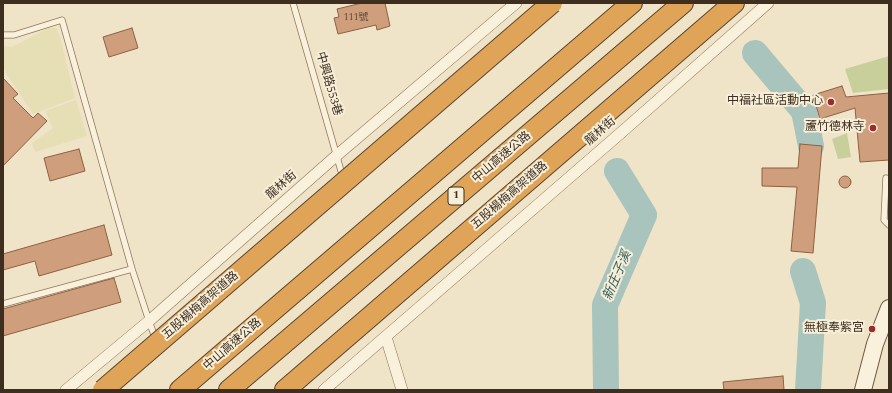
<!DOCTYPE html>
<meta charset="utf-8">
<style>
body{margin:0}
#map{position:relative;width:892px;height:393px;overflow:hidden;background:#f0e4c8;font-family:Spectral,serif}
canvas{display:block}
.frame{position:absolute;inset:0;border:4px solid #3d2e20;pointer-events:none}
</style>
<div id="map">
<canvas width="892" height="393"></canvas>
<div class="frame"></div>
</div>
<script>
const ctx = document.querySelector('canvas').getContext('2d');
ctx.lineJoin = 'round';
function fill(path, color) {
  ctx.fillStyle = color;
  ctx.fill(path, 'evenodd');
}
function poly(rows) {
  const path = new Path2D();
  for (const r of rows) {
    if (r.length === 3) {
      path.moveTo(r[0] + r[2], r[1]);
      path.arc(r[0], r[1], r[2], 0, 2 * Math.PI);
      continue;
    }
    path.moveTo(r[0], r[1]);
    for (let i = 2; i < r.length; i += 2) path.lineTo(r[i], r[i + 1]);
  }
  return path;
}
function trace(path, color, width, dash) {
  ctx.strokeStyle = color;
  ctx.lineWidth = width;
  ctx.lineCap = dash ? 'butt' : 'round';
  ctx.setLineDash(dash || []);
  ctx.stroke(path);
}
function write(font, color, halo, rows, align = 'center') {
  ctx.font = font + ' Spectral,"Noto Sans TC",serif';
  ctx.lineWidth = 4;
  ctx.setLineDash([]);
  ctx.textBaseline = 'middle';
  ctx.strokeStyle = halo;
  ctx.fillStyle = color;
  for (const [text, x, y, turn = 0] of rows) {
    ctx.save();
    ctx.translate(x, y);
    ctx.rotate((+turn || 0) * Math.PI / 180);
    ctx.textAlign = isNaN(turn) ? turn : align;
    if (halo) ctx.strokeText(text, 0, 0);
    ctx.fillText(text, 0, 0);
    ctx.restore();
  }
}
const farmland = poly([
 [48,28,56,28,59,33,75,98,33,114,6,73,3,66,3,46,12,47],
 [76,100,87,136,35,152,32,143,53,128,45,111]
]);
const green = poly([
 [889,56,889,89,853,93,845,69],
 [847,133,851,157,838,159,832,139]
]);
const river = poly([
 [755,53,804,111,811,146],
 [803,271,813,303,808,390],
 [606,390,605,305,644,215,617,171]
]);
const building = poly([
 [362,3,385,3,390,26,377,30,376,25,338,34,334,18,339,17,337,9,362,3],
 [132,28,138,48,109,57,103,37,132,28],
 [3,78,18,94,13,98,33,118,38,113,47,121,3,166,3,78],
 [842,86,846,97,889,93,889,160,860,162,855,108,820,119,813,95,842,86],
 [800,144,822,146,813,253,791,251,797,187,762,186,762,168,798,168,800,144],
 [79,149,85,171,50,181,44,158,79,149],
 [845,182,6],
 [104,225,112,255,39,276,35,261,3,270,3,254,104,225],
 [114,278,121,302,3,336,3,309,114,278],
 [783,376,784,390,724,390,723,382,783,376]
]);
const lane = poly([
 [293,3,341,171],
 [3,35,14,35,62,20,132,269,149,321,156,340],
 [886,178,884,220,889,225],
 [3,304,132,269]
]);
const street = poly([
 [386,337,402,390],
 [66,390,149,321,336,156,516,3],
 [324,390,623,131,768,3]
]);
const secondary = poly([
 [863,390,875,344,889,308]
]);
const highway = poly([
 [180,390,632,3],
 [229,390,683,3],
 [285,390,734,3]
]);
const highwayBridge = poly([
 [103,390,552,3]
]);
const markers = [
 [831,102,4,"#9e2a2b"],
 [873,128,4,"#9e2a2b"],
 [872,329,4,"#9e2a2b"]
];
const numberNames = [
 ["111號",356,18]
];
const shields = [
 [456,196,16]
];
const shieldNames = [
 ["1",456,196]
];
const streetNames = [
 ["中興路553巷",328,84,74],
 ["龍林街",601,132,-41],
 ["中山高速公路",502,158,-40],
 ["龍林街",282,186,-41],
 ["五股楊梅高架道路",510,196,-41],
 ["五股楊梅高架道路",201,306,-41],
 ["中山高速公路",233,345,-41]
];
const poiNames = [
 ["中福社區活動中心",823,102],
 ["蘆竹德林寺",865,128],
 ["無極奉紫宮",864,329]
];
const waterNames = [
 ["新庄子溪",618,276,-67]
];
fill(farmland, '#e6deb5');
fill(green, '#c9cf9b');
trace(river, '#a9c4bc', 26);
fill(building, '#cf9f7d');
trace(building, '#8d5f41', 1);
trace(lane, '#8d765c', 7);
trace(street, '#8d765c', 12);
trace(secondary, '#6f573f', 18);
trace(highway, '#5b4430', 22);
trace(lane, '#faf1dc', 5.5);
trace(street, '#faf1dc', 11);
trace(secondary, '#faf1dc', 16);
trace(highway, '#e0a458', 20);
trace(highwayBridge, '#5b4430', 22, []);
trace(highwayBridge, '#e0a458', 20);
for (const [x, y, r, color] of markers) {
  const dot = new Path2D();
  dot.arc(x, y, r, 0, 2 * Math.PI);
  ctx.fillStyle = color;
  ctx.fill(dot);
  trace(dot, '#f7eed8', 1.5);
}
write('10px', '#624a37', null, numberNames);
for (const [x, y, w] of shields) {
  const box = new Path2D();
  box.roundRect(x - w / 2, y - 9, w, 18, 3);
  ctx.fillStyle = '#f7eed8';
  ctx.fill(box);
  trace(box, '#3d2e20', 1);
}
write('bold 11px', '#3d2e20', null, shieldNames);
write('12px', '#3d2e20', '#f7eed8', streetNames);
write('12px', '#3d2e20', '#f7eed8', poiNames, 'right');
write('italic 13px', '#2f5d5a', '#f7eed8', waterNames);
</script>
